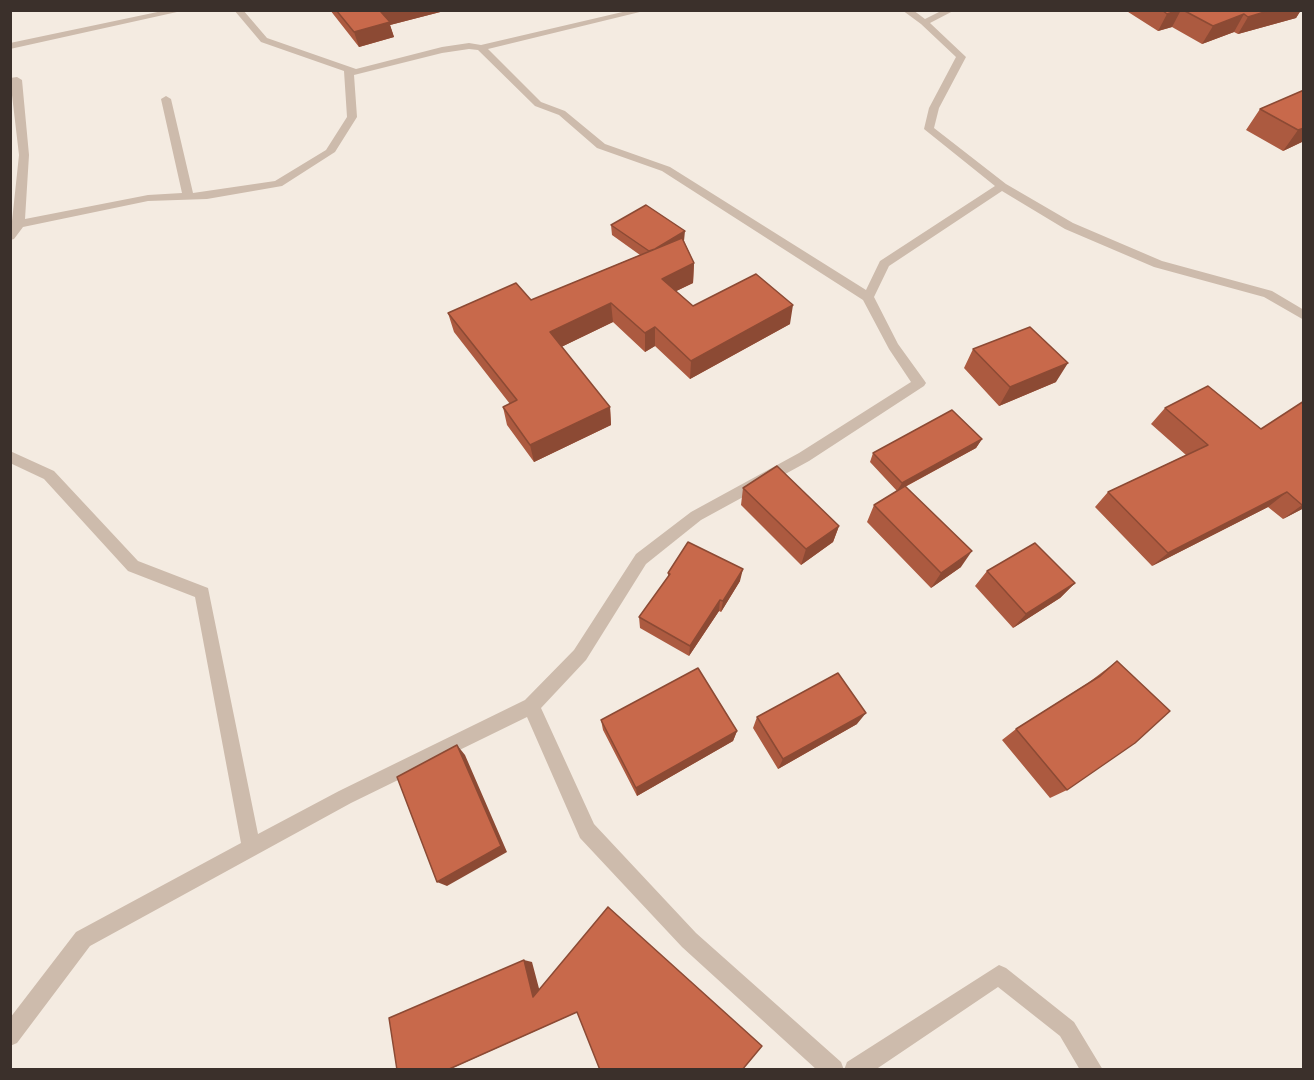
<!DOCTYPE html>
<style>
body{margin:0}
#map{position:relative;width:1314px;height:1080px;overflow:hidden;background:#f4ebe1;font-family:"Noto Sans",sans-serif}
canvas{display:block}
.frame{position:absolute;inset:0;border:12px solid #3b302b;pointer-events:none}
</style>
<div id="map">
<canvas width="1314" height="1080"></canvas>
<div class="frame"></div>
</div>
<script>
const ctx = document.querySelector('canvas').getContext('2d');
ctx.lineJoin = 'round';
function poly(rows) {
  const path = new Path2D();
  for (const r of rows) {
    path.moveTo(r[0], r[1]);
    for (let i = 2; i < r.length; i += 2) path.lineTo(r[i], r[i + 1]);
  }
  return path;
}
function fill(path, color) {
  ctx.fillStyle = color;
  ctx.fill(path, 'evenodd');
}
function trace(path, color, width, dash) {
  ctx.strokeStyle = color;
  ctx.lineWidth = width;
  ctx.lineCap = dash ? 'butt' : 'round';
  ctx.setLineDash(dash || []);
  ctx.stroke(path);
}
const street = poly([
 [167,10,186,10,10,49,10,43,167,10],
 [234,10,243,10,267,38,356,69,442,47,469,43,481,45,631,10,648,10,488,49,541,102,565,111,605,144,670,167,866,290,880,261,995,186,924,129,929,108,956,57,921,24,902,10,913,10,925,19,943,10,955,10,930,23,966,57,939,108,934,128,1006,184,1073,223,1162,261,1272,291,1304,310,1304,320,1264,297,1154,267,1065,229,1002,191,889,266,874,297,898,344,924,380,926,383,924,386,809,461,701,520,646,564,586,660,541,708,594,824,696,933,841,1062,844,1070,817,1070,682,947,580,838,527,717,351,803,90,946,17,1043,10,1046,10,1018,76,932,241,843,195,597,128,571,44,479,10,463,10,451,54,471,138,561,208,588,258,834,339,791,525,700,574,650,636,554,691,512,799,453,911,382,889,349,863,300,662,171,597,148,559,115,535,106,478,50,469,49,442,53,354,75,357,117,335,152,282,186,207,199,148,201,23,227,14,239,10,240,19,155,10,78,17,77,22,80,29,155,25,219,148,195,182,193,161,99,166,96,171,99,193,193,275,181,326,150,347,117,344,71,261,42,234,10],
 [999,965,1006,968,1074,1022,1103,1070,1080,1070,1060,1036,998,987,875,1070,844,1070,847,1062,999,965]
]);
const wall = poly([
 [330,10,448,10,390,25,394,37,359,47],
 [1125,10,1301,10,1296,18,1238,34,1234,32,1202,44,1172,27,1158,31],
 [1304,90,1304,141,1283,151,1246,130,1260,109],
 [611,225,684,241,694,263,693,283,676,291,693,306,790,324,690,379,655,346,645,352,613,322,561,347,610,407,611,425,534,462,507,425,503,407,510,404,454,332,448,313,531,300,640,255,612,235],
 [973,349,1056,382,999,406,964,368],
 [1165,408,1261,429,1304,508,1283,519,1268,507,1152,566,1095,507,1108,492,1186,455,1151,424],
 [982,439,976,448,905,487,961,567,931,588,867,522,874,505,897,491,870,462,873,453],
 [743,488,839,526,833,542,801,565,741,505],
 [987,571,1075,583,1060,598,1013,628,975,586],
 [668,573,740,581,721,612,719,611,689,656,640,628,639,617,668,577],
 [1117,661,1067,790,1050,798,1002,740,1016,729,1088,683],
 [757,717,857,724,778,769,753,728],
 [601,720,737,731,733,741,637,796,603,730]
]);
const shadedWall = poly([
 [386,10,448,10,390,25,394,37,359,47,354,32,381,12],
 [1179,10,1181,10,1172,27,1158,31,1167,14],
 [1271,10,1301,10,1296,18,1238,34,1248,17],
 [1244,14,1234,32,1202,44,1213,26],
 [1304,128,1304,141,1283,151,1298,130],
 [685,231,684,241,650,262,650,252],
 [694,263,693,283,662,298,662,279],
 [611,303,613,322,553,351,550,332],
 [793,305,790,324,690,379,691,361],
 [655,327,655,346,645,352,645,333],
 [1068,363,1056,382,999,406,1010,387],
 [610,407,611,425,534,462,530,445],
 [982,439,976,448,897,491,902,483],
 [1287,492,1268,507,1152,566,1168,553],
 [1304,504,1304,508,1283,519,1302,505],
 [839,526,833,542,801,565,806,549],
 [972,551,961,567,931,588,941,573],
 [743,569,740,581,721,612,723,601],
 [1075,583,1060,598,1013,628,1026,614],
 [720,600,719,611,689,656,690,646],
 [866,713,857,724,778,769,783,759],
 [737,731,733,741,637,796,636,788],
 [457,745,465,755,507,852,447,886,437,882],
 [524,960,532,962,541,996,533,997],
 [582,1010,448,1070,447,1070,577,1012]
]);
const building = poly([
 [336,10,386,10,381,12,390,22,354,32,336,10],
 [1162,10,1179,10,1167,14,1162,10],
 [1183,10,1271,10,1248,17,1244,14,1213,26,1183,10],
 [1304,90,1304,128,1298,130,1260,109,1304,90],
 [646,205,685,231,655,249,649,251,611,225,646,205],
 [682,238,694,263,662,279,693,306,756,274,793,305,691,361,655,327,645,333,611,303,550,332,610,407,530,445,503,407,517,400,448,313,516,283,531,300,682,238],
 [1030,327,1068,363,1010,387,973,349,1030,327],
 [1208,386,1261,429,1304,401,1304,504,1302,505,1287,492,1168,553,1108,492,1208,445,1165,408,1208,386],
 [952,410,982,439,902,483,873,453,952,410],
 [777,466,839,526,806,549,743,488,777,466],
 [905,486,972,551,941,573,874,505,905,486],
 [688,542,743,569,723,601,720,600,690,646,639,617,670,574,668,573,688,542],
 [1035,543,1075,583,1026,614,987,571,1035,543],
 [1117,661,1170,711,1135,743,1067,790,1016,729,1100,676,1117,661],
 [698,668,737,731,636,788,601,720,698,668],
 [838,673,866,713,783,759,757,717,838,673],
 [457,745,501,846,437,882,397,777,457,745],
 [608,907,762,1046,742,1070,600,1070,577,1012,447,1070,397,1070,389,1018,524,960,533,997,608,907]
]);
fill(street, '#cdbbac');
fill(wall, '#ac5a40');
fill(shadedWall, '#8c4a34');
fill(building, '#c8694b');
trace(building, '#8c4a34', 1.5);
</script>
